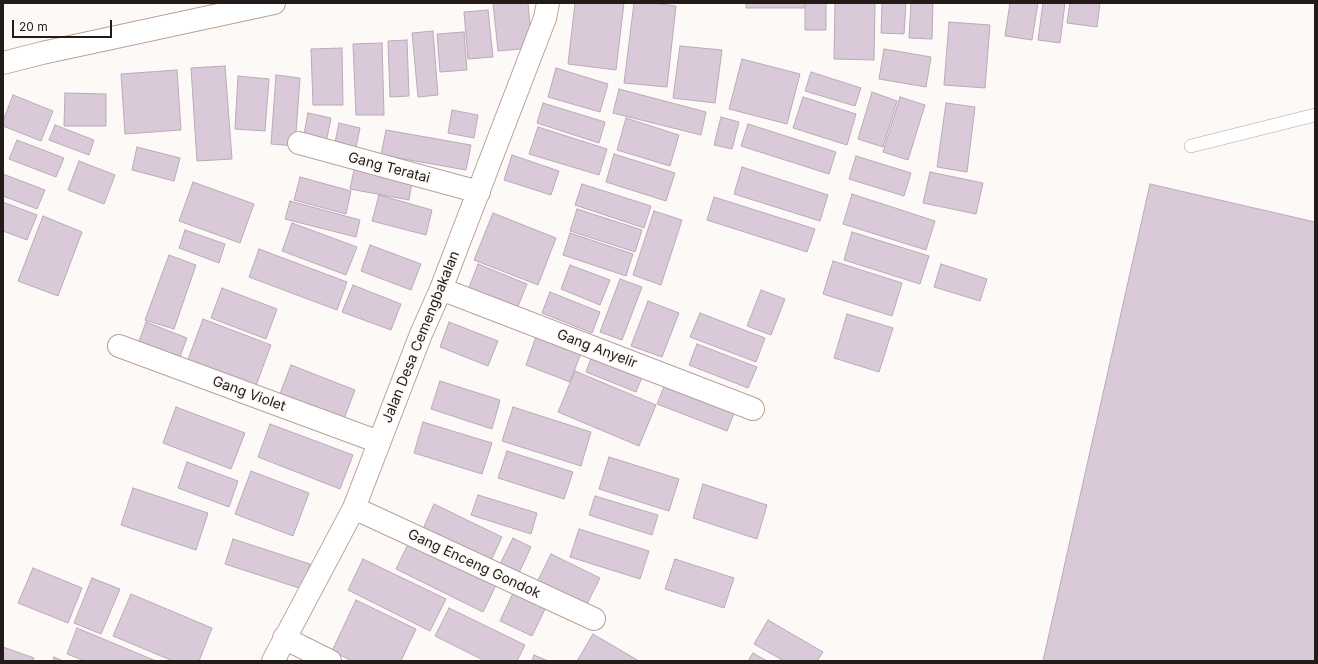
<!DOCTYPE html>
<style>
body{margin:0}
#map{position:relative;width:1318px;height:664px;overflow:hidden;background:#fdf9f7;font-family:Inter,sans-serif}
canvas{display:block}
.frame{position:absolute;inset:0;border:4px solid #231b17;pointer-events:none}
.scale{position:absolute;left:12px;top:20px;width:100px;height:18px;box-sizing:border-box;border:2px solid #231b17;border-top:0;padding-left:5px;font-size:12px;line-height:14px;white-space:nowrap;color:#231b17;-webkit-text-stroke:3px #fdf9f7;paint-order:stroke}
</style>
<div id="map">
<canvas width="1318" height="664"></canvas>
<div class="frame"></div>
<div class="scale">20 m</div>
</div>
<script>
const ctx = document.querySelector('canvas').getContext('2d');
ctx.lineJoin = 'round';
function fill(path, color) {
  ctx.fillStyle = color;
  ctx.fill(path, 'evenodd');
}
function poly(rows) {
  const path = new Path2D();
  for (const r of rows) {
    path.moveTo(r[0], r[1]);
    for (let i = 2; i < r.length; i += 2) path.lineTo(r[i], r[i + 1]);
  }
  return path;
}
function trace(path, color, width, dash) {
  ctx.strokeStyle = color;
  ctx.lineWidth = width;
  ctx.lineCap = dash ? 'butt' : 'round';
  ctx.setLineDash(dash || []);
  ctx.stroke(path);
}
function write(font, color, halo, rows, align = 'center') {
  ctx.font = font + ' Inter,sans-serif';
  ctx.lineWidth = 3.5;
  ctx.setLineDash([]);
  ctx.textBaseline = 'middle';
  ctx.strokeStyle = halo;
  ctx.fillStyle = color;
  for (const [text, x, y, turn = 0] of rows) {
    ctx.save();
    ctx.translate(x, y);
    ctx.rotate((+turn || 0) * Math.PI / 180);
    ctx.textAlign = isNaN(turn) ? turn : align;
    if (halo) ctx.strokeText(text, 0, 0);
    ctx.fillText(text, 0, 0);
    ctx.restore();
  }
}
const building = poly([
 [493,3,528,3,532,48,498,51,493,3],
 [575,3,624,3,616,70,568,64,575,3],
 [634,3,652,3,676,6,667,87,624,83,634,3],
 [746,3,804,3,804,8,746,8,746,3],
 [805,3,826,3,826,30,805,30,805,3],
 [835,3,875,3,874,60,834,59,835,3],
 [882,3,906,3,904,34,881,33,882,3],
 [911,3,933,3,932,39,909,38,911,3],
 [1010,3,1038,3,1032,40,1005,36,1010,3],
 [1043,3,1065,3,1060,43,1038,40,1043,3],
 [1070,3,1100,3,1097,27,1067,23,1070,3],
 [488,10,493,57,468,59,464,12,488,10],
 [949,22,990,25,985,88,944,85,949,22],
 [433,31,438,95,418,97,412,33,433,31],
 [464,32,467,70,440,72,437,34,464,32],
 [407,40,409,96,390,97,388,41,407,40],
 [382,43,384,115,356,115,353,44,382,43],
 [680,46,722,50,715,103,673,98,680,46],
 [342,48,343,105,313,105,311,49,342,48],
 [884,49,931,57,926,87,879,79,884,49],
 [742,59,800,74,787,124,729,109,742,59],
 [225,66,232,159,197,161,191,68,225,66],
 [556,68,608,84,600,112,548,97,556,68],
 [177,70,181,130,125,134,121,74,177,70],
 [811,72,861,88,855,106,805,91,811,72],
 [276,75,300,78,295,146,271,144,276,75],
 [238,76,269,79,265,131,235,129,238,76],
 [619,89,706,112,701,135,613,113,619,89],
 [872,92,897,101,883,147,858,139,872,92],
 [65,93,106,94,106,126,64,126,65,93],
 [13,95,53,111,41,141,3,126,3,121,13,95],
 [803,97,856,114,847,145,793,128,803,97],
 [900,97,925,105,908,160,883,152,900,97],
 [543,103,605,122,599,143,537,123,543,103],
 [946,103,975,107,967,172,937,167,946,103],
 [452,110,478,115,474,138,448,133,452,110],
 [308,113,331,118,325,148,302,144,308,113],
 [721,117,739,122,732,149,714,145,721,117],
 [626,118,679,135,670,166,617,150,626,118],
 [339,123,360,128,354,156,333,152,339,123],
 [748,124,836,152,829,174,741,146,748,124],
 [55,125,94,140,89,155,49,140,55,125],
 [538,127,607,149,599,175,529,154,538,127],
 [386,130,471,145,466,170,381,155,386,130],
 [17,140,64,158,56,177,9,159,17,140],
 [137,147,180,158,174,181,132,170,137,147],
 [614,154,675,173,666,201,606,182,614,154],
 [512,155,559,171,551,195,504,180,512,155],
 [856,156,911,173,904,196,849,179,856,156],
 [79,161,115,175,104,204,68,190,79,161],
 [355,165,413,176,409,200,350,189,355,165],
 [742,167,828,195,820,221,734,194,742,167],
 [930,172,983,183,976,214,923,203,930,172],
 [3,174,45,190,37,209,3,196,3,174],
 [300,177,351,191,346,214,294,200,300,177],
 [193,182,254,204,240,243,179,221,193,182],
 [582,184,651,206,644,228,575,205,582,184],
 [1150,184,1315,222,1315,661,1043,661,1150,184],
 [852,194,935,221,926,250,843,224,852,194],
 [379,195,432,210,426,235,372,221,379,195],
 [714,197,815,229,807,252,707,220,714,197],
 [290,201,360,220,356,237,285,219,290,201],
 [3,202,37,215,27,240,3,231,3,202],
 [577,209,642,230,635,252,570,231,577,209],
 [654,211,682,220,661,285,633,275,654,211],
 [493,213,556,238,538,285,474,260,493,213],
 [43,216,82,232,58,296,18,281,43,216],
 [292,223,357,247,346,275,282,251,292,223],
 [185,230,225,244,219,263,179,248,185,230],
 [852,232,929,256,920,284,844,260,852,232],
 [570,233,633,254,626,276,563,255,570,233],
 [370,245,421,264,411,290,361,271,370,245],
 [259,249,347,282,337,310,249,277,259,249],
 [169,255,196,265,174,329,145,320,169,255],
 [833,261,902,283,892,316,823,294,833,261],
 [478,264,527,284,515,314,466,295,478,264],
 [941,264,987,279,980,301,934,287,941,264],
 [570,265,610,280,600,305,561,289,570,265],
 [620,279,642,287,622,340,600,332,620,279],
 [353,285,401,304,391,330,342,312,353,285],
 [222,288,277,309,266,339,211,318,222,288],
 [761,290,785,299,771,335,747,326,761,290],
 [550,292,600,312,592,333,542,313,550,292],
 [648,301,679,313,662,357,631,346,648,301],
 [700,313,765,338,756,362,690,337,700,313],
 [847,314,893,328,879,372,834,358,847,314],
 [203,319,271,345,254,391,186,365,203,319],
 [146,322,187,338,178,362,137,347,146,322],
 [449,322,498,341,488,366,440,347,449,322],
 [538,331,583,348,570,382,526,365,538,331],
 [697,344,757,367,748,388,689,365,697,344],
 [594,350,645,370,636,392,586,372,594,350],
 [291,365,355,390,342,424,278,399,291,365],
 [575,371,656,405,639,446,558,412,575,371],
 [667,379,737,406,727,431,657,404,667,379],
 [440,381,500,400,492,429,431,409,440,381],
 [176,407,245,433,231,469,163,443,176,407],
 [513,407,591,432,581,466,502,441,513,407],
 [423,422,492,443,482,474,414,453,423,422],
 [270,424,353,455,340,489,258,457,270,424],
 [507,451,573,472,564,499,498,478,507,451],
 [609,457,679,479,669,511,599,489,609,457],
 [187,462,238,481,229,507,178,488,187,462],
 [251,471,309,493,293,536,235,514,251,471],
 [703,484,767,505,757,539,693,518,703,484],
 [133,488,208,513,196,550,121,525,133,488],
 [478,495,537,513,531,534,471,515,478,495],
 [595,496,658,515,652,535,589,515,595,496],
 [434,504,502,537,489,565,422,531,434,504],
 [579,529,649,551,640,579,570,557,579,529],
 [412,536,499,579,483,612,396,569,412,536],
 [513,538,531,547,518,575,499,566,513,538],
 [233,539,310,564,302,589,225,564,233,539],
 [551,554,600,578,586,606,537,582,551,554],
 [363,559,446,599,430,631,348,590,363,559],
 [675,559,734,578,724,608,665,589,675,559],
 [33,568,82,588,68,623,18,603,33,568],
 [92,578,120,589,101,634,74,623,92,578],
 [514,591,546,607,532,636,500,621,514,591],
 [131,594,212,628,199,661,173,661,113,636,131,594],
 [356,600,416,629,401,661,352,661,332,651,356,600],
 [449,608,525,645,517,661,485,661,435,636,449,608],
 [768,620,823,652,817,661,784,661,754,644,768,620],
 [77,628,156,661,85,661,67,654,77,628],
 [593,634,639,661,577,661,593,634],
 [3,647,34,658,33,661,3,661,3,647],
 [753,653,767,661,748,661,753,653],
 [534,655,548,661,532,661,534,655],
 [54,657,63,661,53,661,54,657]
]);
const lane = poly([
 [1191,146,1315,115]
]);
const street = poly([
 [299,143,479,192],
 [441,289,753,409],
 [119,346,379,442],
 [354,508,594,619],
 [284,638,330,661]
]);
const secondary = poly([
 [3,63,42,53,274,3],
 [273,661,354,508,421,334,441,289,545,18,548,3]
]);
const streetNames = [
 ["Gang Teratai",389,168,15],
 ["Jalan Desa Cemengbakalan",421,337,-68],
 ["Gang Anyelir",597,349,21],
 ["Gang Violet",249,394,20],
 ["Gang Enceng Gondok",474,564,25]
];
fill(building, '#dacad9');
trace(building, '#baaab9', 1);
trace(lane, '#b6a398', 14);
trace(street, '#b6a398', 24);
trace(secondary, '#b6a398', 24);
trace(lane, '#fff', 13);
trace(street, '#fff', 22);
trace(secondary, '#fff', 22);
write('14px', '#231b17', '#fdf9f7', streetNames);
</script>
